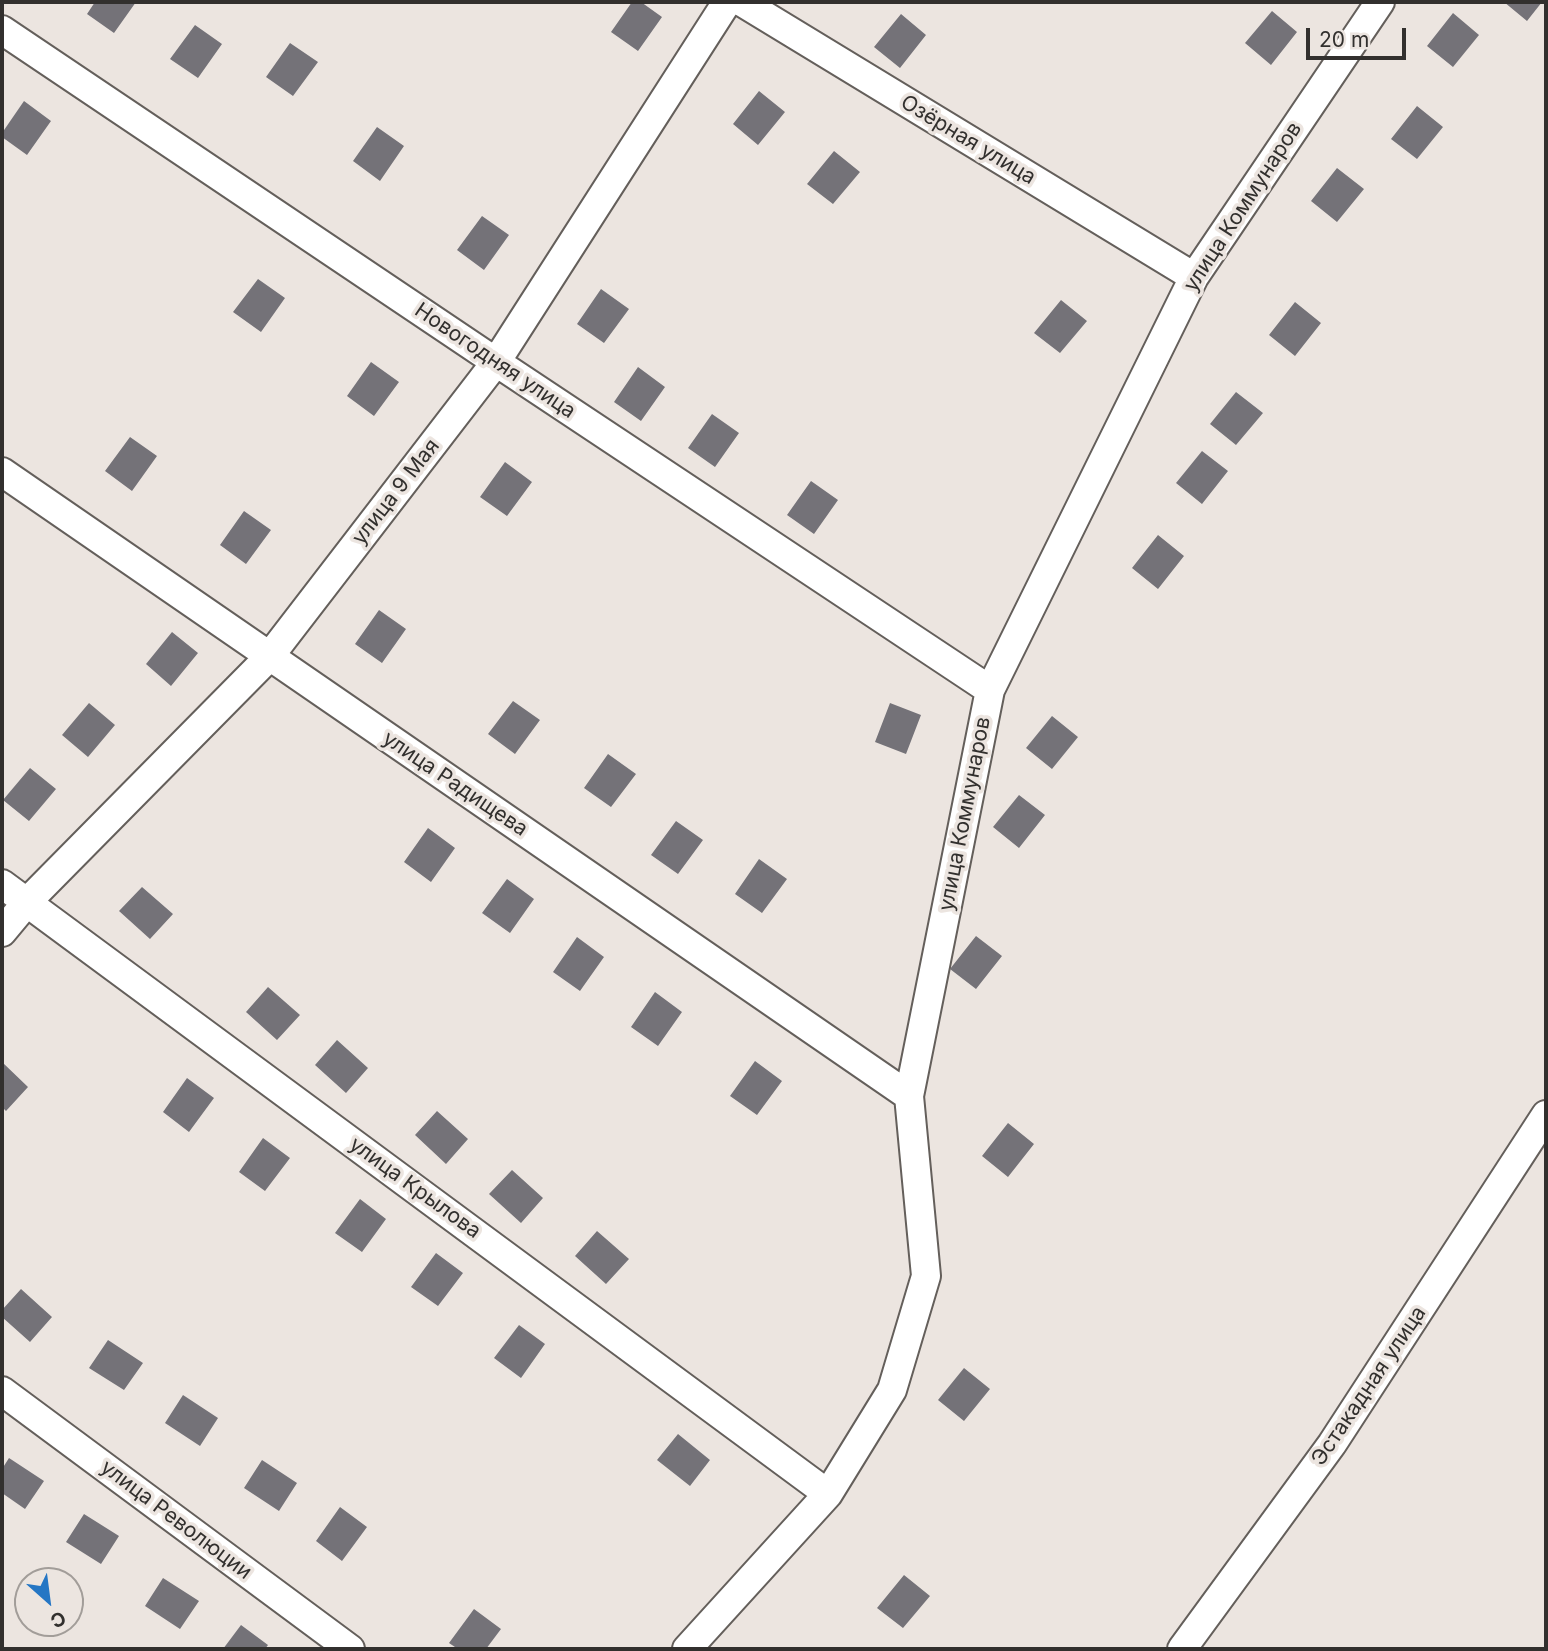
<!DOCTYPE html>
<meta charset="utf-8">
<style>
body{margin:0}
#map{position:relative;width:1548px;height:1651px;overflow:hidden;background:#ece5e0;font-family:Inter,sans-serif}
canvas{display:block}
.frame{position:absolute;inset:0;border:4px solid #32302e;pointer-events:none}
.north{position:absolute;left:14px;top:1567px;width:70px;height:70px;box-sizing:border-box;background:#ece5e0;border:2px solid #a29d99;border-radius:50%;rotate:152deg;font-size:19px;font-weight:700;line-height:28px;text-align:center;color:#32302e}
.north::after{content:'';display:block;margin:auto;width:24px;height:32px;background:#2576c4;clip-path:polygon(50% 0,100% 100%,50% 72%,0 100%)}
.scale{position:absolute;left:1306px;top:28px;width:100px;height:32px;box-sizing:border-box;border:4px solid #32302e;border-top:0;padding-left:9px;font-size:21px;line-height:24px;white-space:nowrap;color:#32302e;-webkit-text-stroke:5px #ece5e0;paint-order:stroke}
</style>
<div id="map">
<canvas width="1548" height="1651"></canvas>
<div class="frame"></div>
<div class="north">С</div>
<div class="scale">20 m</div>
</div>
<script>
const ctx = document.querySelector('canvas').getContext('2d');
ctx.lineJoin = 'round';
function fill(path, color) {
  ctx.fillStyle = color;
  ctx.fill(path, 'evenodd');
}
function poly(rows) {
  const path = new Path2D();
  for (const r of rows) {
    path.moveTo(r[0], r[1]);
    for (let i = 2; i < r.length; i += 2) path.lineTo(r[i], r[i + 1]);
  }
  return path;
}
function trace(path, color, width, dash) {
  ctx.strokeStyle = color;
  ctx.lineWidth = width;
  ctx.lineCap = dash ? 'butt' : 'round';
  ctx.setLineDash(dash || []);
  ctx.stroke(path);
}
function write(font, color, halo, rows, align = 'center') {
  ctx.font = font + ' Inter,sans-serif';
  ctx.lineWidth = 7;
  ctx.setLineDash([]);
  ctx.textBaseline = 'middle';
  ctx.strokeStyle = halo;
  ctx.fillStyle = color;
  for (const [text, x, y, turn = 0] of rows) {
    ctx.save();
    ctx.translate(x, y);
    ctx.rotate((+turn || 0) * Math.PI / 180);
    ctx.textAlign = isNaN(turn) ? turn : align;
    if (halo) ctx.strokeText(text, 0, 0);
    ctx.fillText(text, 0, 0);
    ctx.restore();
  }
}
const building = poly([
 [95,2,136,2,114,33,87,14],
 [632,2,641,2,662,17,638,51,611,32],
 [1504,2,1542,2,1527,21],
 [1272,11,1297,32,1271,65,1245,43],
 [1453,13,1479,35,1453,67,1427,46],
 [901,14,926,35,900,68,874,47],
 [195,25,222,44,198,78,170,59],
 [290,43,318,62,293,96,266,77],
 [759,91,785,112,758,145,733,124],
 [24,101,51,121,27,155,2,137,2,133],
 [1417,106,1443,127,1417,159,1391,139],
 [377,127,404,146,380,181,353,161],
 [834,151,860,172,833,204,807,184],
 [1337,168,1364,189,1337,222,1311,201],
 [482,216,509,235,484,270,457,250],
 [258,279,285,298,261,332,233,312],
 [601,289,629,309,604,343,577,324],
 [1061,300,1087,321,1060,353,1034,333],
 [1295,302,1321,323,1295,356,1269,335],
 [371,362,399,382,374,416,347,396],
 [638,367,665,387,641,421,614,402],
 [1236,392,1263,413,1236,445,1210,424],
 [712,414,739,433,715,467,688,448],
 [130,437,157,456,132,491,105,471],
 [1202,451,1228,471,1202,504,1176,483],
 [505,462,532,482,507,516,480,497],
 [811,481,838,500,814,534,787,515],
 [244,511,271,530,246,564,220,545],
 [1158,535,1184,556,1158,589,1132,568],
 [379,610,406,629,382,663,355,644],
 [172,632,198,653,171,686,146,664],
 [513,701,540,720,515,754,488,734],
 [89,703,115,725,88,757,62,735],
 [890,703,921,715,906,754,875,742],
 [1052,716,1078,737,1052,769,1026,748],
 [608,754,636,774,611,807,584,788],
 [30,768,56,789,29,821,3,800],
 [1019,795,1045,815,1019,848,993,827],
 [676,821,703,840,678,874,651,855],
 [428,828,455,848,431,882,404,862],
 [759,859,787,879,762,913,735,894],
 [507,879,534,899,510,933,482,913],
 [142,887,173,914,150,939,119,911],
 [976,936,1002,956,976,989,950,969],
 [577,937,604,957,580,991,553,972],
 [268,987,300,1015,277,1040,246,1012],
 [655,992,682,1012,658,1046,631,1027],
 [337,1040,368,1068,346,1093,315,1065],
 [755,1061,782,1081,757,1115,730,1096],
 [2,1062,28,1087,6,1111,2,1107],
 [187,1078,214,1098,189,1132,163,1112],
 [437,1111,468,1139,446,1164,415,1135],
 [1008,1123,1034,1144,1008,1177,982,1156],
 [263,1138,290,1158,265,1191,239,1172],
 [512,1170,543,1198,521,1223,489,1194],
 [360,1199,386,1219,362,1252,335,1233],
 [597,1231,629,1259,606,1284,575,1256],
 [436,1253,463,1273,438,1306,411,1287],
 [21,1289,52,1317,30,1342,2,1317,2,1310],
 [519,1325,545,1344,521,1378,494,1358],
 [108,1340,143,1363,124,1390,89,1368],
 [964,1368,990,1389,964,1421,938,1400],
 [183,1395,218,1418,200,1446,165,1423],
 [678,1434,710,1460,690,1486,657,1460],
 [9,1458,44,1481,25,1509,2,1493,2,1469],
 [262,1460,297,1483,279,1511,244,1488],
 [340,1507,367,1527,342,1561,316,1541],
 [84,1514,119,1536,101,1564,66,1542],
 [904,1575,930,1596,903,1628,877,1608],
 [163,1578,199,1601,180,1629,145,1606],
 [474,1609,501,1629,486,1649,458,1649,449,1643],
 [241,1625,268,1645,265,1649,223,1649]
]);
const street = poly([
 [742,2,1194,277],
 [2,30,496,362,990,690],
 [2,472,909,1096],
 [2,884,828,1494],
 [2,932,27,902,269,657,496,362,727,2],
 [2,1391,350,1649],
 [687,1649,828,1494,892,1390,926,1276,909,1096,990,690,1194,277,1380,2],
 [1182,1649,1332,1444,1546,1115]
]);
const streetNames = [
 ["Озёрная улица",968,140,31],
 ["улица Коммунаров",1243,207,-57],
 ["Новогодняя улица",495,361,34],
 ["улица 9 Мая",396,492,-52],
 ["улица Радищева",455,784,34],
 ["улица Коммунаров",965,814,-79],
 ["улица Крылова",415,1188,36],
 ["Эстакадная улица",1369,1386,-56],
 ["улица Революции",176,1520,37]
];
fill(building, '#747278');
trace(street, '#645f5b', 32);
trace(street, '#fff', 28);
write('21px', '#32302e', '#ece5e0', streetNames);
</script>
